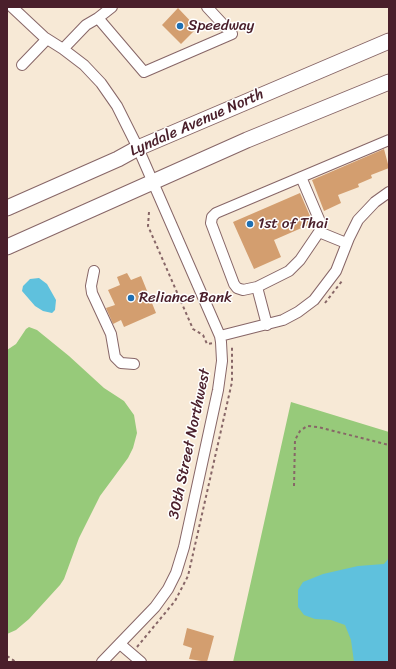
<!DOCTYPE html>
<style>
body{margin:0}
#map{position:relative;width:396px;height:669px;overflow:hidden;background:#f7e9d6;font-family:Sriracha,sans-serif}
canvas{display:block}
.frame{position:absolute;inset:0;border:8px solid #4a1f2b;pointer-events:none}
</style>
<div id="map">
<canvas width="396" height="669"></canvas>
<div class="frame"></div>
</div>
<script>
const ctx = document.querySelector('canvas').getContext('2d');
ctx.lineJoin = 'round';
function fill(path, color) {
  ctx.fillStyle = color;
  ctx.fill(path, 'evenodd');
}
function poly(rows) {
  const path = new Path2D();
  for (const r of rows) {
    path.moveTo(r[0], r[1]);
    for (let i = 2; i < r.length; i += 2) path.lineTo(r[i], r[i + 1]);
  }
  return path;
}
function trace(path, color, width, dash) {
  ctx.strokeStyle = color;
  ctx.lineWidth = width;
  ctx.lineCap = dash ? 'butt' : 'round';
  ctx.setLineDash(dash || []);
  ctx.stroke(path);
}
function write(font, color, halo, rows, align = 'center') {
  ctx.font = font + ' Sriracha,sans-serif';
  ctx.lineWidth = 3;
  ctx.setLineDash([]);
  ctx.textBaseline = 'middle';
  ctx.strokeStyle = halo;
  ctx.fillStyle = color;
  for (const [text, x, y, turn = 0] of rows) {
    ctx.save();
    ctx.translate(x, y);
    ctx.rotate((+turn || 0) * Math.PI / 180);
    ctx.textAlign = isNaN(turn) ? turn : align;
    if (halo) ctx.strokeText(text, 0, 0);
    ctx.fillText(text, 0, 0);
    ctx.restore();
  }
}
const green = poly([
 [29,327,37,330,69,356,104,388,124,401,134,415,137,433,133,448,128,458,100,496,79,538,64,579,60,585,29,619,16,630,7,634,7,350,16,344,26,329],
 [291,402,389,432,389,662,233,662]
]);
const water = poly([
 [39,278,47,284,56,300,55,310,52,313,43,311,35,306,22,291,23,286,30,279],
 [389,558,389,662,354,662,351,640,345,625,331,620,315,619,304,615,298,607,298,590,303,582,323,574,358,566,384,564]
]);
const building = poly([
 [178,8,197,28,181,44,162,25],
 [384,149,389,168,371,175,372,178,358,184,359,187,338,195,341,203,324,211,312,180],
 [300,193,313,223,274,240,281,257,254,269,233,222],
 [127,273,131,280,141,276,156,313,124,327,121,320,113,324,106,308,115,305,108,290,120,285,117,277],
 [187,628,214,636,207,662,189,659,192,648,183,645]
]);
const path = poly([
 [149,212,148,226,193,329,203,335,207,344,213,343],
 [325,303,342,281],
 [294,486,295,440,300,431,307,426,318,427,389,445],
 [137,647,175,601,188,576,232,382,232,345],
 [7,656,16,662]
]);
const minor = poly([
 [12,7,44,37,63,49,84,65,101,83,117,106,138,148,220,336,221,342,222,361,218,390,184,547,176,573,168,589,155,607,102,662],
 [98,18,112,7],
 [63,49,86,25,98,18,144,72,232,34,207,7],
 [22,65,47,39],
 [319,232,346,243],
 [94,271,91,286,92,293,111,334,115,357,121,363,134,364],
 [257,287,289,271,300,260,319,232,321,224,301,177],
 [267,325,257,287,243,290,237,288,234,284,211,223,212,217,216,213,389,140],
 [220,336,283,320,298,312,314,300,336,271,349,238,358,220,375,202,389,192],
 [120,644,141,662]
]);
const highway = poly([
 [7,208,118,159,138,148,389,41],
 [7,247,247,140,389,82]
]);
const markers = [
 [180,26,4,"#1f6fb2"],
 [250,224,4,"#1f6fb2"],
 [131,298,4,"#1f6fb2"]
];
const poiNames = [
 ["Speedway",188,26],
 ["1st of Thai",258,224],
 ["Reliance Bank",139,298]
];
const streetNames = [
 ["Lyndale Avenue North",197,123,-24],
 ["30th Street Northwest",190,444,-78]
];
fill(green, '#97ca7a');
fill(water, '#5fc1dd');
fill(building, '#d39e6f');
trace(minor, '#876667', 12);
trace(highway, '#876667', 17);
trace(path, '#876667', 2, [3, 3]);
trace(minor, '#fff', 10);
trace(highway, '#fff', 15);
for (const [x, y, r, color] of markers) {
  const dot = new Path2D();
  dot.arc(x, y, r, 0, 2 * Math.PI);
  ctx.fillStyle = color;
  ctx.fill(dot);
  trace(dot, '#fff', 1.5);
}
write('15px', '#4a1f2b', '#fff', poiNames, 'left');
write('15px', '#4a1f2b', '#fff', streetNames);
</script>
